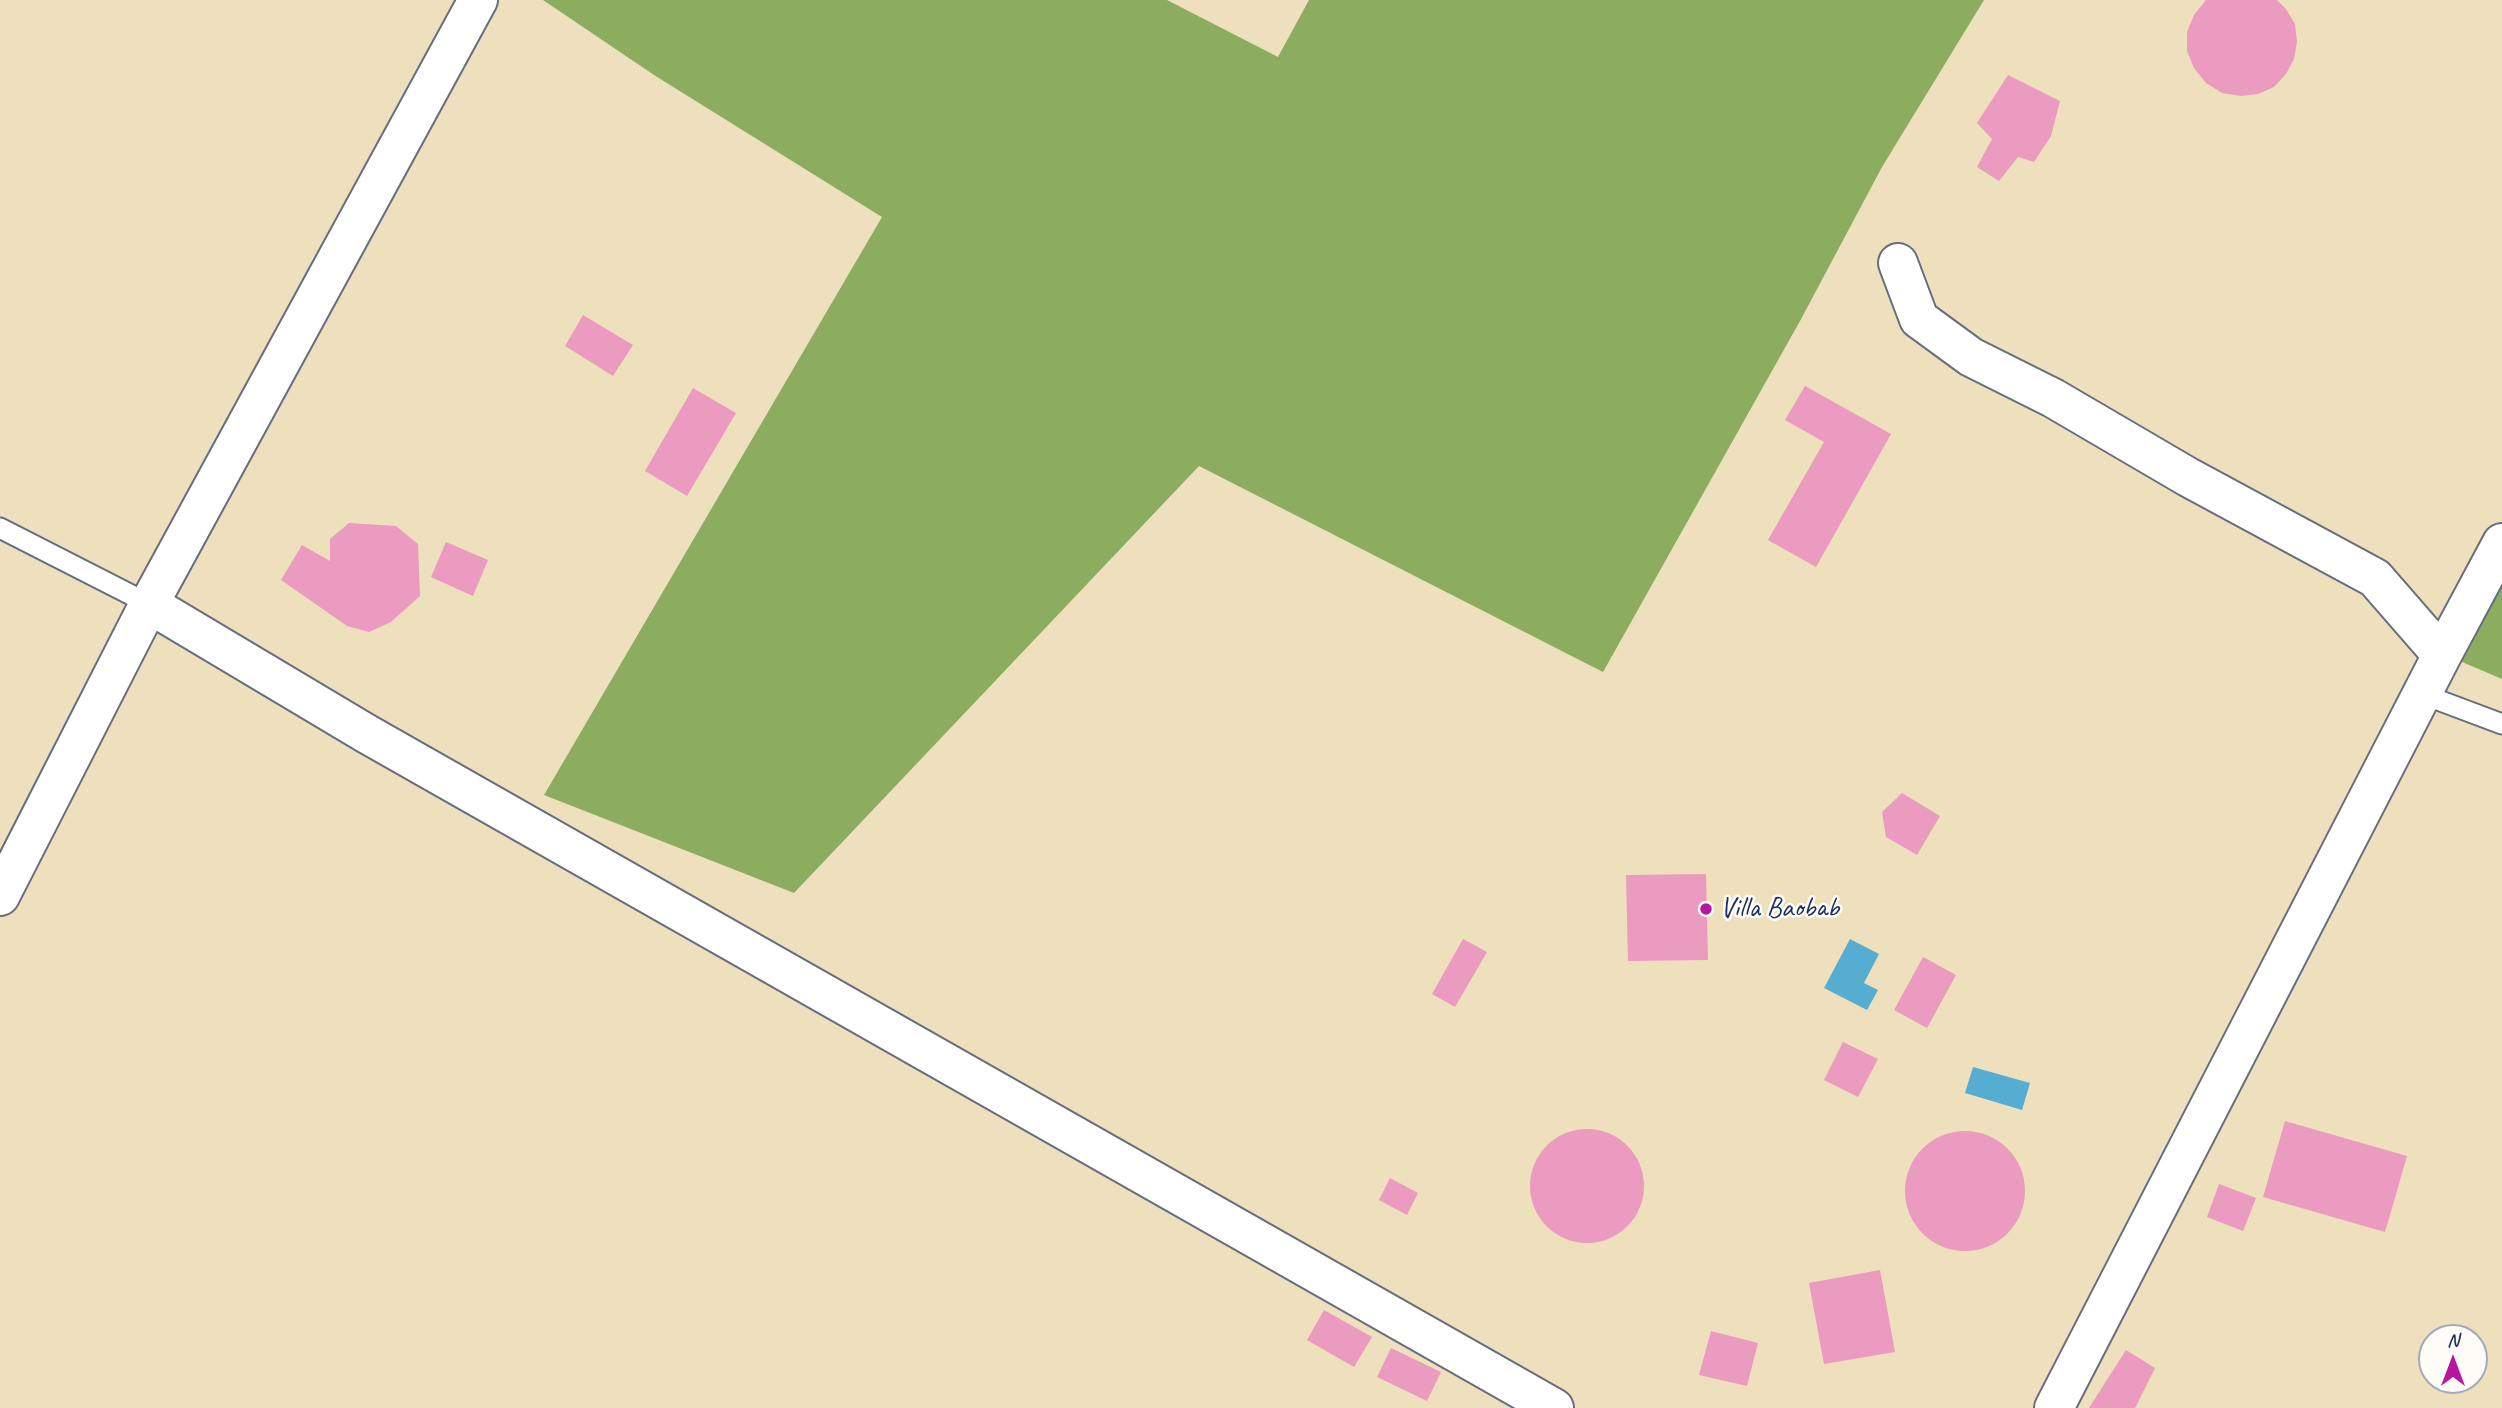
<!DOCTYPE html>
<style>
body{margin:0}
#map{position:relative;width:2502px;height:1408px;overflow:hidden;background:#eedfbd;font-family:Caveat,sans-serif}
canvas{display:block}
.north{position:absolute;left:2418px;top:1324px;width:70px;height:70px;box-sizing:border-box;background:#fdfcf7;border:2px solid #a3aaba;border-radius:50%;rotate:0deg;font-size:19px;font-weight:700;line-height:28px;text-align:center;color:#1b2f5e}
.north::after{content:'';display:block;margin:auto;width:24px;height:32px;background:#b5179e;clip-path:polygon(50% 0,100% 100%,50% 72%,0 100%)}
</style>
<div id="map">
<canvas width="2502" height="1408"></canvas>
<div class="north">N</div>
</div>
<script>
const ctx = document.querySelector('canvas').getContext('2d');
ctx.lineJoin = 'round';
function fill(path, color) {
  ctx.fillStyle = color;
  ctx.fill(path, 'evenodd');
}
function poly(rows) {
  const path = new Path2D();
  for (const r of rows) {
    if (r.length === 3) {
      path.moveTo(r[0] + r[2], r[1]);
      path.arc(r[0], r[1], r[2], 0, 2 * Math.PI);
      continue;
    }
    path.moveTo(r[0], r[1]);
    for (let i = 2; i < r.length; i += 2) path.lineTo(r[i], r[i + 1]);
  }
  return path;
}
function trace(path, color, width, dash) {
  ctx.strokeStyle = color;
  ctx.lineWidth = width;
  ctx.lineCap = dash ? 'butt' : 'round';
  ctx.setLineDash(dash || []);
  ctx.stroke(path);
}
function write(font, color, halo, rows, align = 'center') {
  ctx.font = font + ' Caveat,sans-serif';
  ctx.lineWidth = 5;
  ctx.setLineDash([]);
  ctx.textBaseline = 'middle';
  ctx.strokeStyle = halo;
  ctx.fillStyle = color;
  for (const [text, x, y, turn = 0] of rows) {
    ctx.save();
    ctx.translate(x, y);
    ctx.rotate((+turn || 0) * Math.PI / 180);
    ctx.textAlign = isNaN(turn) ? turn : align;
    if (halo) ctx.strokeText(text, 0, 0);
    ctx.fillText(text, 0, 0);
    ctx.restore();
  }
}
const forest = poly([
 [543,0,1167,0,1278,57,1309,0,1984,0,1882,167,1800,321,1603,672,1199,466,794,893,544,795,882,217,654,75],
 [2502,527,2502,679,2441,653]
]);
const water = poly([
 [1850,939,1879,954,1864,983,1878,990,1867,1010,1824,988],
 [1973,1067,2030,1083,2022,1110,1965,1093]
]);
const building = poly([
 [2206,0,2277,0,2286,9,2295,24,2297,42,2294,59,2286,74,2274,87,2258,94,2241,96,2222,93,2206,83,2194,68,2187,51,2187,32,2194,15],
 [2008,75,2060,101,2051,136,2034,162,2018,157,1999,181,1977,167,1992,139,1977,123],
 [583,315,633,345,613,376,565,346],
 [1805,386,1891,434,1816,567,1768,540,1824,442,1785,420],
 [693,388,736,413,687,496,645,471],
 [349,523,396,526,418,544,420,596,391,622,369,632,347,626,281,580,302,545,330,561,330,539],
 [446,542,488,560,473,596,431,577],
 [1902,793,1940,816,1917,855,1886,837,1882,812],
 [1706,874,1708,960,1628,961,1626,875],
 [1463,939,1487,952,1455,1007,1432,994],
 [1923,957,1956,975,1927,1028,1894,1010],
 [1843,1042,1878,1059,1858,1097,1824,1080],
 [2285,1121,2407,1156,2385,1232,2263,1197],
 [1587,1186,57],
 [1965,1191,60],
 [1390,1178,1418,1193,1407,1215,1379,1200],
 [2219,1184,2256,1198,2243,1231,2207,1217],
 [1880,1270,1895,1352,1824,1364,1809,1283],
 [1324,1310,1372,1337,1354,1367,1307,1340],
 [1711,1331,1758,1343,1747,1386,1699,1375],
 [1391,1348,1441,1372,1427,1401,1377,1377],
 [2126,1350,2155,1368,2135,1408,2089,1408]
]);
const service = poly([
 [0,528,149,604],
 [2422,694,2502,724]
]);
const minor = poly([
 [1898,263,1919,319,1971,357,2053,398,2188,477,2375,578,2442,655],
 [149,604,367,734,1554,1408],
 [0,896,149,604,478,0],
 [2054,1408,2442,655,2502,543]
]);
const markers = [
 [1706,909,7,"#b5179e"]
];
const poiNames = [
 ["Villa Baobab",1720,909]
];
fill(forest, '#8cac60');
fill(water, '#55aed2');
fill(building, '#ea9bbf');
trace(service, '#656d7f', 23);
trace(minor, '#656d7f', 42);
trace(service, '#fff', 19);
trace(minor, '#fff', 38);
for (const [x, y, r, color] of markers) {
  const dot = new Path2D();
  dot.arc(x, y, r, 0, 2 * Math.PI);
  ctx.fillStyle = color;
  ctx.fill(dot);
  trace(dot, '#fdfcf7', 2.5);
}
write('28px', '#1b2f5e', '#fdfcf7', poiNames, 'left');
</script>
